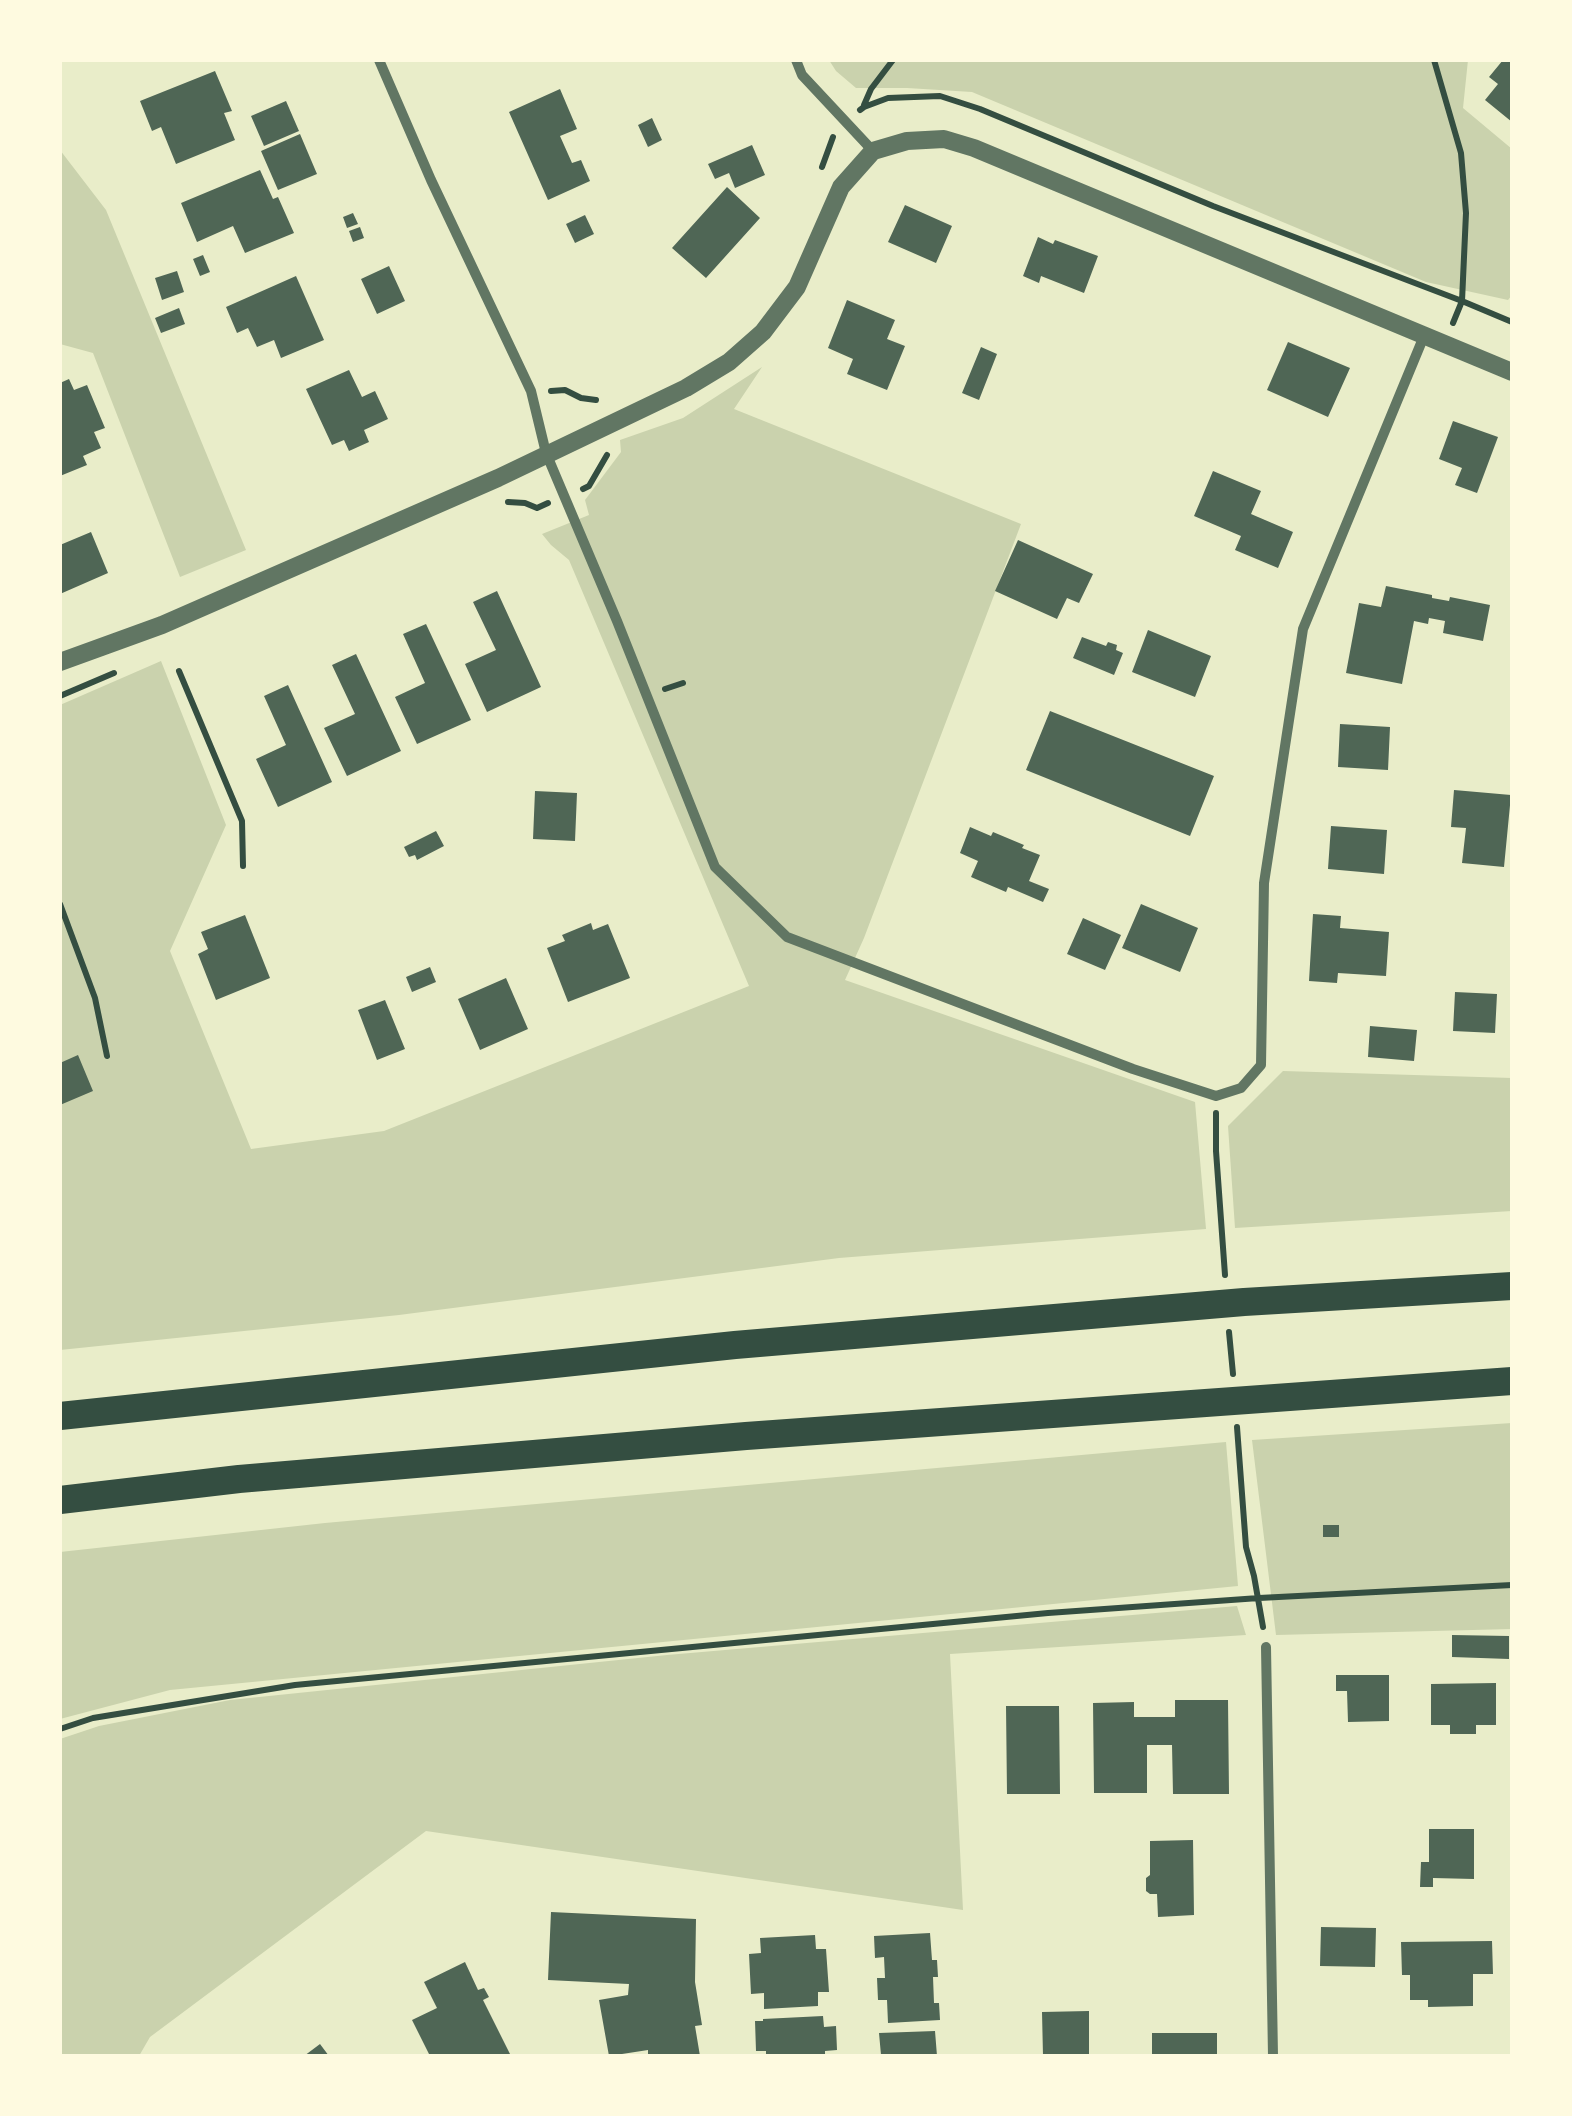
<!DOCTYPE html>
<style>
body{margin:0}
#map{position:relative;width:1572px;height:2116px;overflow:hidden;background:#e9edc9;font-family:"Open Sans",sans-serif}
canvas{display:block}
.frame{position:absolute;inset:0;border:62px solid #fefae0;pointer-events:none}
</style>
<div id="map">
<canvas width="1572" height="2116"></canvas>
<div class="frame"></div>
</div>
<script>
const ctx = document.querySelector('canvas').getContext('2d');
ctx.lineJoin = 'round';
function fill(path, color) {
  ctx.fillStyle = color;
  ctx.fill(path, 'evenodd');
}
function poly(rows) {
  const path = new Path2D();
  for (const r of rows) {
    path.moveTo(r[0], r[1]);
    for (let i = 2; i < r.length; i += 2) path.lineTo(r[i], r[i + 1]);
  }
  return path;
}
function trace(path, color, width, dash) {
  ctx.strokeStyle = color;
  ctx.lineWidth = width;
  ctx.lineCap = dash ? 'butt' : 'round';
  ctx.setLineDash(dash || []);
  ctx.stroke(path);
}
const green = poly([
 [829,60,1468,60,1463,108,1512,149,1512,241,1510,245,1512,246,1512,295,1508,300,1426,282,972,92,907,88,856,88,836,71],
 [60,150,106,210,246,550,180,577,93,353,60,344],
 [762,367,734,409,1021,524,864,938,845,980,1195,1102,1206,1229,839,1258,399,1315,60,1350,60,705,161,661,226,825,170,951,251,1149,384,1131,749,986,569,560,551,545,542,534,589,515,585,500,621,452,620,440,683,418],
 [1283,1071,1512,1078,1512,1211,1235,1228,1228,1126],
 [1512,1423,1512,1629,1276,1635,1252,1440],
 [1226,1442,1238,1586,170,1690,60,1719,60,1552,325,1523],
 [1237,1606,1246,1635,950,1654,963,1910,426,1831,150,2037,139,2056,60,2056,60,1739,99,1726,230,1700,667,1655]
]);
const building = poly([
 [1503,60,1512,60,1512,122,1485,100,1498,84,1489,77],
 [215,71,232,111,224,113,235,140,176,164,161,127,152,131,140,101],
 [560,89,577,129,560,136,572,163,581,160,590,181,548,200,509,112],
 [286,101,299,131,264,146,251,116],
 [652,118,662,140,648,147,638,125],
 [300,134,317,174,278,190,261,151],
 [752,145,765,175,735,188,729,173,715,179,708,164],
 [260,170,273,199,278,197,294,233,245,253,233,226,197,242,181,203],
 [727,187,760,218,706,278,672,248],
 [905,205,952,226,936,263,888,242],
 [353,213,358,224,347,228,343,217],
 [585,215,594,234,575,243,566,224],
 [360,227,364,238,353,242,349,231],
 [1038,237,1053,244,1055,240,1098,256,1084,293,1041,276,1039,283,1023,276],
 [203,255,210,272,200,276,193,259],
 [389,266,405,301,377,314,361,279],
 [177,271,184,292,162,300,155,278],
 [296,276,324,340,281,358,274,340,257,347,248,328,237,333,226,307],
 [847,300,895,320,887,339,905,346,887,390,847,374,853,359,828,348],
 [179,308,185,324,161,333,155,318],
 [1288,342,1350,368,1328,417,1267,390],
 [981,347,997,354,979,400,962,393],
 [349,370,362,397,375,391,388,419,364,430,369,442,349,451,344,440,332,445,306,389],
 [69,379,74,390,87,385,105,428,94,432,101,448,83,456,87,465,60,476,60,383],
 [1453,421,1498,437,1477,493,1455,485,1462,468,1439,459],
 [1213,471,1261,491,1251,514,1293,532,1278,568,1235,550,1241,536,1194,516],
 [91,532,108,573,60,594,60,545],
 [1018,540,1093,574,1079,603,1067,598,1057,619,995,591],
 [1386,586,1432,595,1432,598,1449,601,1450,597,1490,605,1483,641,1443,633,1445,621,1429,618,1428,624,1414,621,1402,684,1346,673,1359,603,1381,607],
 [497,591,541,687,487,712,465,664,496,650,473,602],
 [426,624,471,720,417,744,395,697,425,683,403,634],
 [1148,630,1211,656,1195,697,1132,672],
 [1082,637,1106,646,1108,642,1117,645,1116,650,1123,653,1114,675,1073,658],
 [356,654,401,751,347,776,324,728,355,714,332,665],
 [288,685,332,782,278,807,256,759,286,745,264,696],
 [1050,711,1214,776,1190,836,1026,770],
 [1340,724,1390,727,1388,770,1338,767],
 [1454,790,1511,795,1504,867,1462,863,1466,828,1451,827],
 [535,791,577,793,575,841,533,839],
 [1331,826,1387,830,1384,874,1328,869],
 [970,827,991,836,993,832,1024,845,1022,848,1040,855,1029,881,1049,889,1043,902,1008,887,1006,892,971,877,978,861,960,853],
 [436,831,444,846,417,860,415,855,409,857,404,847],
 [1141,904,1198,928,1180,972,1122,948],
 [1313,914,1341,916,1340,928,1389,932,1386,976,1338,973,1337,983,1309,981],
 [245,915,270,978,216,1000,198,954,208,949,201,932],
 [1083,918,1121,935,1105,970,1067,954],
 [591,923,593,930,608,924,630,978,568,1002,547,948,565,941,562,935],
 [430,967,436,982,412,992,406,977],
 [506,978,528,1029,480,1050,458,999],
 [1455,992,1497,994,1495,1033,1453,1031],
 [385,1000,405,1049,377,1060,358,1010],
 [1370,1026,1417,1030,1414,1061,1368,1057],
 [78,1055,93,1091,60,1105,60,1063],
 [1323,1525,1339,1525,1339,1537,1323,1537],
 [1452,1635,1509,1636,1509,1659,1452,1657],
 [1336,1675,1389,1675,1389,1721,1348,1722,1347,1691,1336,1691],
 [1496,1683,1496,1725,1476,1725,1476,1734,1450,1734,1450,1725,1431,1725,1431,1684],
 [1175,1700,1228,1700,1229,1794,1173,1794,1172,1745,1147,1745,1147,1793,1094,1793,1093,1703,1134,1702,1134,1717,1175,1717],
 [1006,1706,1059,1706,1060,1794,1007,1794],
 [1429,1829,1474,1829,1474,1879,1433,1878,1433,1887,1420,1887,1421,1862,1429,1862],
 [1193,1840,1194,1915,1158,1917,1157,1894,1150,1894,1146,1891,1146,1878,1150,1875,1150,1841],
 [551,1912,696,1919,695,1982,702,2025,695,2026,700,2056,648,2056,648,2050,609,2056,599,2000,628,1995,629,1984,548,1980],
 [1321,1927,1376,1928,1375,1967,1320,1966],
 [930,1933,932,1960,937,1960,938,1977,933,1977,934,2003,939,2003,940,2020,888,2023,887,2000,878,2000,877,1978,885,1978,884,1957,875,1958,874,1936],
 [815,1935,816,1949,826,1949,829,1992,818,1992,818,2006,764,2009,764,1993,751,1994,749,1954,761,1953,760,1938],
 [1492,1941,1493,1974,1473,1974,1473,2006,1428,2007,1428,2000,1410,2000,1410,1975,1402,1975,1401,1942],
 [465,1962,478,1990,484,1988,489,1997,483,2000,511,2056,430,2056,412,2020,437,2008,424,1982],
 [1089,2011,1089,2056,1043,2056,1042,2012],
 [823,2016,824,2027,836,2026,837,2050,825,2051,825,2056,766,2056,766,2051,756,2051,755,2021,763,2021,763,2019],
 [935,2031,937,2056,881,2055,879,2033],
 [1152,2033,1217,2033,1217,2056,1152,2056],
 [320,2044,329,2056,304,2056]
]);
const path = poly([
 [1434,60,1461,153,1466,213,1462,301,1453,323],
 [864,105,871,89,893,60],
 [860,110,864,107,888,98,940,96,980,109,1213,206,1462,301,1512,322],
 [822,167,833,137],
 [551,391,565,390,581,398,596,400],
 [583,489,589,486,607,455],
 [508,502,525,503,537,508,548,503],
 [179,671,242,821,243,866],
 [665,689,683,683],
 [60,696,114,673],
 [60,904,95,998,107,1056],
 [1216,1113,1216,1151,1225,1275],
 [1229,1332,1233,1374],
 [1237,1427,1246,1547,1254,1576,1263,1627],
 [60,1729,93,1718,295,1685,1048,1613,1259,1598,1512,1585]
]);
const minor = poly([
 [379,60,431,180,531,391,546,453,617,621,715,867,787,937,1133,1069,1216,1096,1241,1088,1261,1065,1264,883,1303,629,1424,336],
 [796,60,802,75,873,151],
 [1266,1647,1273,2056]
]);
const tertiary = poly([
 [60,662,162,625,498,478,686,388,729,362,763,332,797,287,841,187,873,151,907,141,944,139,974,148,1512,372]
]);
const motorway = poly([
 [60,1416,735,1345,1244,1302,1512,1286],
 [60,1500,239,1479,746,1436,1512,1381]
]);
fill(green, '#cad2ad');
fill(building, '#4f6655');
trace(path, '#344e41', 6);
trace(minor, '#617663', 10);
trace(tertiary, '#617663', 18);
trace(motorway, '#344e41', 28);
</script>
